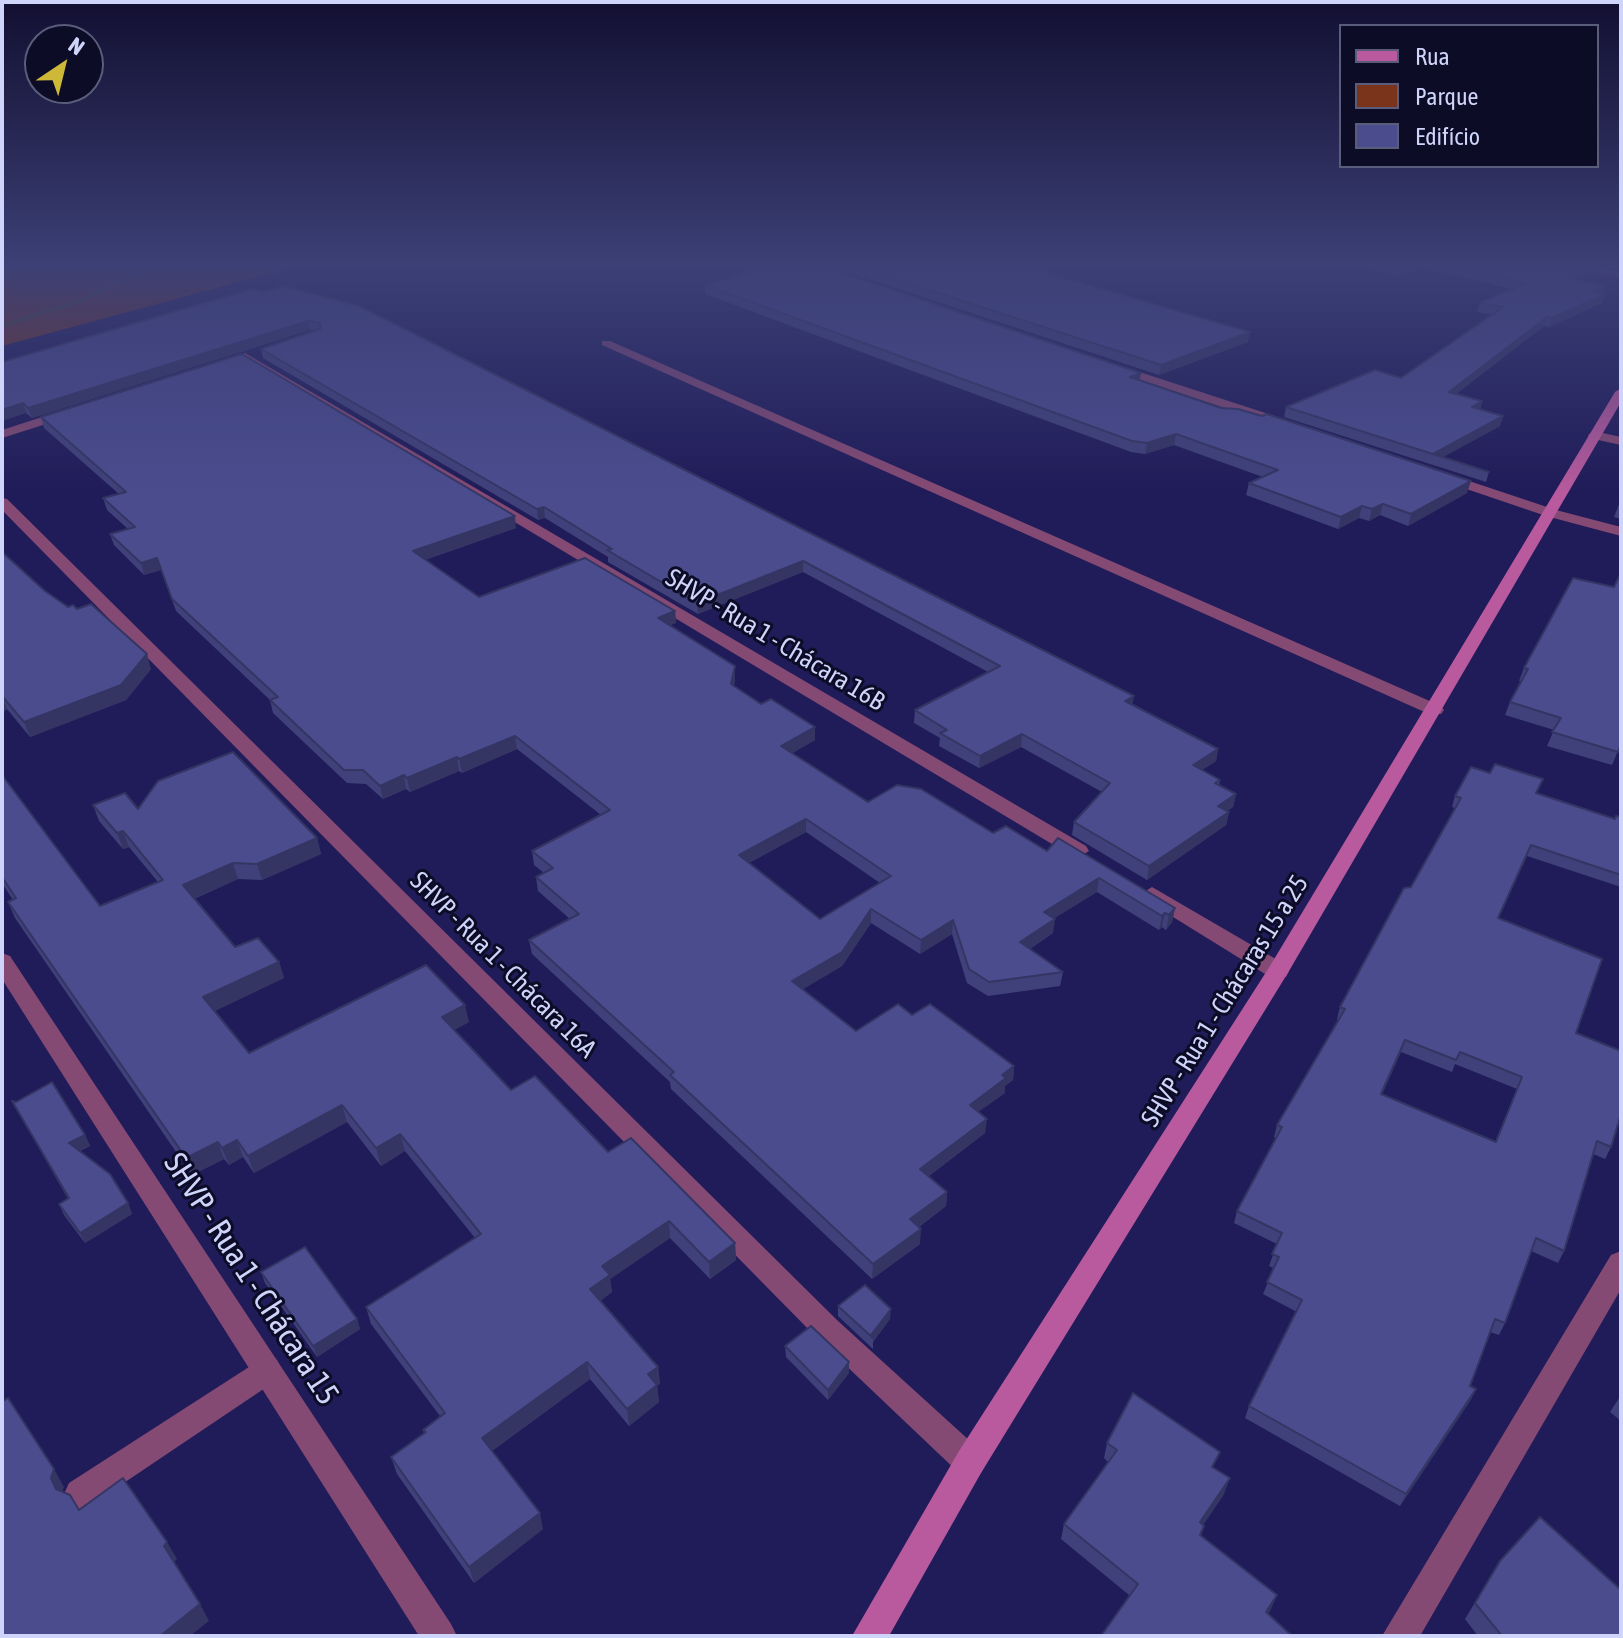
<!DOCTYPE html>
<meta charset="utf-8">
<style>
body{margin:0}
#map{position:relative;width:1623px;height:1638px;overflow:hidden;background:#201c59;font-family:"Asap Condensed",sans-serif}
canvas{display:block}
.frame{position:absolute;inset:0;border:4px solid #cfd4fa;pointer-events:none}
.legend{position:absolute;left:1339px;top:24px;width:260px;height:144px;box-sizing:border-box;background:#0c0c27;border:2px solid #5a5c7b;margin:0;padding:10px 14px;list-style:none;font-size:24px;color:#cfd4fa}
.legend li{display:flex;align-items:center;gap:16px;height:40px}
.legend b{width:40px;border:2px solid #5a5c7b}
.north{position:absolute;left:24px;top:24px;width:80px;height:80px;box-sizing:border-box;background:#0c0c27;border:2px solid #5a5c7b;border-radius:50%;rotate:35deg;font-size:22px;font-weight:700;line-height:32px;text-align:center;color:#cfd4fa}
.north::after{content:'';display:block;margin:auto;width:28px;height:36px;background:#ceb837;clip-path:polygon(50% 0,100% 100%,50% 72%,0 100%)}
</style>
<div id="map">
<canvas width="1623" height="1638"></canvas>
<div class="frame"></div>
<ul class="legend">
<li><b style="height:10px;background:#b85a9d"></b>Rua</li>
<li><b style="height:22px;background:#7a341c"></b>Parque</li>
<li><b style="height:22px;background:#4a4c8e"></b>Edifício</li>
</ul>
<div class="north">N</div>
</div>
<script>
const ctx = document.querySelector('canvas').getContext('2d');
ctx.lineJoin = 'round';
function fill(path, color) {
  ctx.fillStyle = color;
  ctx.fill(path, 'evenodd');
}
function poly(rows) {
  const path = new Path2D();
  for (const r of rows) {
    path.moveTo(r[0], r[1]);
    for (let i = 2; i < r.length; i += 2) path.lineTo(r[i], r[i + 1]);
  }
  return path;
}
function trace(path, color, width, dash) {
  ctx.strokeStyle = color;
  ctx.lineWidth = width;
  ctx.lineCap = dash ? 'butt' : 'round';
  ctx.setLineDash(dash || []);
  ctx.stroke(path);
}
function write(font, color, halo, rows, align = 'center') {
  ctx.font = font + ' "Asap Condensed",sans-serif';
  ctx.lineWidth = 6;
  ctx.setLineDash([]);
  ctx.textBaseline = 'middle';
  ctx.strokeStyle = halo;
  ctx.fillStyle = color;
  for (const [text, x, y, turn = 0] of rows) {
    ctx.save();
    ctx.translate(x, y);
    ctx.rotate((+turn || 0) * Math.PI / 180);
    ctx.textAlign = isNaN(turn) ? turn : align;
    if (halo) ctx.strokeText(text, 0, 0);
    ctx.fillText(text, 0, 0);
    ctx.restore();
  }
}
const green = poly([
 [2,264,305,264,2,346]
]);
const stream = poly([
 [154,264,161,264,84,301,2,328,2,324,80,299,154,264]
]);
const lane = poly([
 [266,1356,277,1360,281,1370,277,1380,91,1505,80,1510,69,1505,64,1494,69,1483,266,1356]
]);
const street = poly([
 [1560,264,1579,264,1621,272,1621,278,1560,264],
 [602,341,610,341,1441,706,1444,710,1441,714,1429,714,602,345,602,341],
 [245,353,1086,846,1089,851,1079,857,1072,856,241,358,239,356,245,353],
 [1115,364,1290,421,1292,424,1282,427,1111,370,1111,366,1115,364],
 [67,409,73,413,71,416,2,438,2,430,67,409],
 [1594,431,1621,437,1621,445,1589,438,1588,435,1594,431],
 [1445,473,1556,510,1621,527,1621,536,1546,516,1440,480,1438,477,1445,473],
 [2,498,7,499,838,1321,981,1451,986,1462,981,1473,970,1477,959,1473,818,1339,2,510,2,498],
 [1152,887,1286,965,1289,971,1286,977,1270,977,1144,899,1141,894,1152,887],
 [2,953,10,956,451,1624,457,1636,419,1636,2,979,2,953],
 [1621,1251,1621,1289,1420,1636,1382,1636,1611,1255,1621,1251]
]);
const secondary = poly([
 [1621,388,1621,402,1289,971,981,1473,889,1636,852,1636,959,1451,1270,966,1615,392,1621,388]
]);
const wall = poly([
 [775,264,1016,264,1248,342,1159,375,832,267,830,269,1140,380,1467,493,1408,526,1380,515,1369,521,1359,518,1338,529,1246,495,1249,483,1263,477,1174,445,1145,454,1131,452,705,294,705,285],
 [1350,264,1584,264,1591,274,1577,280,1605,294,1602,303,1549,327,1544,326,1456,394,1482,401,1480,409,1503,416,1500,426,1443,457,1489,472,1486,482,1284,417,1286,407,1401,378,1492,315,1477,312,1480,303,1512,289,1420,267,1400,276],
 [252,289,1133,704,1218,749,1216,761,1202,770,1220,780,1219,786,1236,794,1233,807,1227,811,1229,812,1226,825,1147,880,1072,835,1074,822,1102,792,1021,747,979,768,939,746,940,738,914,723,915,710,988,672,803,572,698,614,608,562,608,557,545,518,538,520,263,358,261,349,314,331,310,330,32,418,26,413,2,362],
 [41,417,516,528,425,560,479,597,675,611,676,623,670,625,735,666,735,678,734,686,815,740,792,753,868,802,993,833,1047,851,1175,908,1172,922,1166,930,1162,927,1159,930,1097,892,1054,918,1053,933,1030,949,1063,972,1060,986,988,996,967,983,952,934,920,954,871,923,842,966,803,989,856,1031,912,1015,1014,1066,1013,1080,1005,1086,1005,1093,978,1112,985,1133,929,1176,947,1192,946,1206,919,1227,920,1244,872,1279,671,1089,670,1082,532,954,529,940,570,919,538,891,536,877,544,873,534,865,532,851,601,815,517,749,462,773,459,771,410,792,406,789,383,799,366,784,347,783,273,713,270,700,176,611,161,570,144,575,114,545,110,534,128,529,107,510,103,498,119,494,44,428],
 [806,832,880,883,820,919,749,863],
 [1621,499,1621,519,1614,517],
 [2,552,45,591,151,669,126,700,30,737,7,709,2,713],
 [1573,578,1621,744,1612,765,1547,746,1554,730,1505,715,1510,702,1521,681,1519,681,1524,668],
 [2,775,100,906,158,882,129,847,123,849,99,821,93,805,138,809,317,838,321,854,262,880,238,879,194,899,235,947,279,962,284,978,214,1011,249,1053,469,1022,454,1030,511,1090,608,1152,735,1243,736,1260,710,1279,670,1238,610,1279,612,1292,600,1301,658,1367,660,1384,657,1385,659,1402,629,1426,590,1379,492,1451,543,1529,474,1583,397,1474,391,1457,424,1434,423,1430,440,1416,371,1324,366,1307,475,1238,405,1151,381,1166,347,1122,254,1173,243,1157,229,1165,224,1159,192,1175,15,918,8,902,13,900,2,883],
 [1537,793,1615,819,1621,817,1621,887,1527,856,1498,918,1576,1033,1611,1147,1605,1159,1593,1154,1564,1251,1558,1263,1531,1251,1505,1323,1499,1335,1490,1332,1470,1386,1476,1389,1470,1401,1400,1506,1245,1418,1249,1406,1297,1312,1263,1294,1274,1268,1269,1266,1277,1244,1234,1223,1237,1211,1276,1138,1274,1137,1277,1125,1338,1020,1337,1019,1340,1007,1411,887,1455,808,1452,807,1455,796],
 [1401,1052,1452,1072,1455,1064,1517,1089,1495,1142,1382,1094],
 [12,1101,85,1135,90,1146,80,1151,128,1203,132,1214,85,1243,64,1215,59,1204,68,1199],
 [261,1272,357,1319,360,1329,317,1357,265,1283],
 [838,1306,890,1319,873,1342,873,1349,838,1316],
 [785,1346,849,1362,849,1373,828,1400,786,1357],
 [1621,1395,1621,1421,1610,1412],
 [1107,1443,1214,1468,1224,1494,1203,1525,1204,1526,1201,1536,1271,1609,1268,1614,1129,1595,1061,1539,1064,1524,1108,1462,1104,1458],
 [1500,1561,1621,1636,1478,1636,1465,1619]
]);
const shadedWall = poly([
 [827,264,832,264,832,267,824,276,824,267],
 [1410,264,1421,264,1420,267,1400,276,1402,268],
 [1594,266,1591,274,1563,286,1566,277],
 [1605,286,1602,295,1593,291],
 [1605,294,1602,303,1549,327,1552,318],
 [1547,317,1544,326,1446,401,1449,392],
 [308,321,310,330,32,418,28,408],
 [1250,332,1248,342,1159,375,1161,365],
 [1141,373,1139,383,1130,377],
 [1482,401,1479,411,1472,407],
 [23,403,26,413,2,421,2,410],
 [1503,416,1500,426,1443,457,1433,454],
 [1176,434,1174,445,1145,454,1147,443],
 [1471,481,1467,493,1408,526,1411,514],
 [1383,504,1380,515,1369,521,1372,509],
 [1362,506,1359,518,1338,529,1341,517],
 [544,507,545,518,538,520,537,509],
 [515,516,516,528,415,563,413,551],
 [157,558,161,570,144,575,141,563],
 [803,561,803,572,698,614,697,603],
 [675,611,676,623,659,630,658,618],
 [147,654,151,669,126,700,30,737,24,722],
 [735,666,735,678,731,697,731,684],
 [1134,696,1132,708,1125,701],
 [2,697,7,709,2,713],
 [815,727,815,740,781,760,781,746],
 [1022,734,1021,747,979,768,980,756],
 [515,736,517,749,462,773,459,759],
 [1218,749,1216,761,1190,778,1193,765],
 [457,757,459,771,410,792,407,778],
 [404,775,406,789,383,799,380,786],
 [1236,794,1233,807,1215,819,1218,806],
 [1229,812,1226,825,1147,880,1149,866],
 [806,819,806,832,739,868,739,855],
 [123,831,129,847,123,849,117,833],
 [317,838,321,854,262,880,257,864],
 [233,863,238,879,188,901,183,885],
 [1099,878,1097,892,1042,926,1044,912],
 [1175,908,1172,922,1166,930,1169,915],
 [871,909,871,923,842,966,793,995,792,981],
 [1165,913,1162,927,1159,930,1162,916],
 [1055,919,1053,933,1018,957,1020,942],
 [953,920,952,934,920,954,921,940],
 [279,962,284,978,209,1014,203,997],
 [465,1005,469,1022,446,1034,442,1017],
 [1405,1040,1401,1052,1377,1106,1381,1094],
 [1014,1066,1013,1080,1005,1086,1005,1093,968,1119,970,1105],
 [342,1105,347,1122,254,1173,248,1156],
 [987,1119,985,1133,919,1183,920,1169],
 [400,1134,405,1151,381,1166,376,1148],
 [85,1135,90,1146,74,1154,69,1143],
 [237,1140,243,1157,229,1165,222,1148],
 [218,1142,224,1159,192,1175,186,1158],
 [947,1192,946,1206,909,1234,910,1219],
 [128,1203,132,1214,85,1243,80,1233],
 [669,1221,670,1238,610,1279,612,1292,593,1306,590,1289,602,1266],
 [921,1229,920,1244,872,1279,873,1264],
 [735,1243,736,1260,710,1279,709,1262],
 [891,1309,890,1319,873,1342,873,1338,871,1336],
 [357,1319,360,1329,317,1357,313,1346],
 [587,1362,590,1379,486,1455,482,1438],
 [849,1362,849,1373,828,1400,828,1390],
 [658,1367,660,1384,657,1385,659,1402,629,1426,627,1409,648,1374],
 [1476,1389,1470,1401,1400,1506,1406,1494],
 [54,1469,64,1487,61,1495,56,1489,51,1478],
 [1230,1478,1224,1494,1195,1537,1200,1522],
 [540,1513,543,1529,474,1583,469,1567],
 [167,1542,177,1559,173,1563,164,1546],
 [1277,1595,1271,1609,1260,1627,1266,1612],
 [200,1604,209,1621,190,1636,160,1636]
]);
const building = poly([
 [775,264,827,264,824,267,1141,373,1130,377,1221,408,1238,409,1262,416,1267,414,1471,481,1411,514,1383,504,1372,509,1362,506,1341,517,1249,483,1278,470,1176,434,1147,443,1132,441,705,285,775,264],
 [849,264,1016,264,1250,332,1161,365,849,264],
 [1386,264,1410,264,1402,268,1386,264],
 [1444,264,1584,264,1594,266,1566,277,1605,286,1593,291,1605,294,1552,318,1547,317,1449,392,1482,401,1472,407,1503,416,1433,454,1489,472,1286,407,1375,370,1401,378,1503,307,1480,303,1526,283,1444,264],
 [284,286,359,306,1134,696,1125,701,1218,749,1193,765,1220,780,1215,783,1236,794,1218,806,1229,812,1149,866,1074,822,1110,783,1022,734,980,756,940,733,947,730,915,710,1000,666,803,561,697,603,607,550,612,549,544,507,537,509,261,349,320,329,320,323,308,321,28,408,23,403,2,410,2,362,252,289,264,292,284,286],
 [242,354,515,516,413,551,479,597,585,558,675,611,658,618,735,666,731,684,761,704,771,699,815,727,781,746,868,802,897,785,921,789,993,833,1006,826,1047,851,1058,838,1175,908,1169,915,1165,913,1162,916,1099,878,1044,912,1055,919,1020,942,1063,972,989,982,969,969,953,920,921,940,871,909,842,952,792,981,856,1031,898,1004,912,1015,930,1004,1014,1066,1002,1075,1006,1078,970,1105,987,1119,920,1169,947,1192,910,1219,921,1229,873,1264,670,1075,674,1072,529,940,579,914,536,877,553,868,532,851,610,810,515,736,459,759,457,757,407,778,404,775,380,786,363,770,344,770,270,700,278,697,172,599,157,558,141,563,110,534,135,527,103,498,126,492,41,417,242,354],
 [806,819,891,876,820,919,739,855,806,819],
 [2,552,45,591,68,607,73,605,77,609,91,604,147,654,121,685,24,722,2,696,2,552],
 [1621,573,1621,744,1618,752,1552,732,1561,718,1510,702,1528,669,1524,668,1573,578,1614,587,1621,573],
 [233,752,317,838,257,864,233,863,183,885,235,947,258,938,279,962,203,997,249,1053,426,965,465,1005,442,1017,511,1090,535,1076,608,1152,631,1138,735,1243,709,1262,669,1221,602,1266,610,1275,590,1289,658,1367,648,1374,657,1385,627,1409,587,1362,482,1438,540,1513,469,1567,391,1457,426,1432,423,1430,445,1413,366,1307,481,1234,400,1134,376,1148,342,1105,248,1156,237,1140,222,1148,218,1142,186,1158,8,902,16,898,2,877,2,775,100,906,163,880,123,831,117,833,93,805,125,793,138,809,158,781,233,752],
 [1495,764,1543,779,1536,793,1615,819,1616,816,1621,817,1621,875,1531,845,1498,918,1602,959,1576,1033,1621,1051,1621,1114,1611,1147,1597,1141,1564,1251,1536,1238,1505,1323,1495,1319,1470,1386,1476,1389,1406,1494,1249,1406,1302,1300,1267,1282,1279,1257,1272,1254,1282,1233,1237,1211,1282,1127,1277,1125,1345,1009,1340,1007,1404,888,1411,887,1461,798,1455,796,1471,767,1490,773,1495,764],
 [1405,1040,1456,1060,1460,1052,1522,1077,1496,1142,1381,1094,1405,1040],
 [52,1082,85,1135,69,1143,110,1174,128,1203,80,1233,59,1204,69,1198,12,1101,16,1102,52,1082],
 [305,1247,357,1319,313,1346,261,1272,305,1247],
 [865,1285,891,1309,871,1335,873,1338,838,1306,865,1285],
 [811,1326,849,1362,828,1390,785,1346,811,1326],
 [1133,1393,1220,1452,1212,1467,1230,1478,1200,1522,1204,1526,1200,1535,1277,1595,1266,1612,1292,1636,1101,1636,1138,1584,1064,1524,1117,1450,1107,1443,1133,1393],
 [8,1398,54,1469,51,1478,56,1489,70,1495,79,1510,123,1478,167,1542,164,1546,200,1604,160,1636,2,1636,2,1402,8,1398],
 [1540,1517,1621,1590,1621,1636,1502,1636,1475,1603,1500,1561,1540,1517]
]);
const streetNames = [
 ["SHVP - Rua 1 - Chácara 16B",775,640,31],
 ["SHVP - Rua 1 - Chácara 16A",503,965,45],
 ["SHVP - Rua 1 - Chácaras 15 a 25",1225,1001,-58]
];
const nearStreetnames = [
 ["SHVP - Rua 1 - Chácara 15",251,1279,57]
];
fill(green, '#7a341c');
fill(stream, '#554d23');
fill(lane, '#854a73');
fill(street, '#854a73');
fill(secondary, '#b85a9d');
fill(wall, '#40417a');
fill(shadedWall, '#343563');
fill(building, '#4a4c8e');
trace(building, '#343563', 2);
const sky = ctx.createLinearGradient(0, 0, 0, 493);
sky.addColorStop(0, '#120f31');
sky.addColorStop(0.54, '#3c4076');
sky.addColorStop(1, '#3c407600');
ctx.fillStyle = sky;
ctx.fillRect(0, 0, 1623, 493);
write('26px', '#cfd4fa', '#0c0c27', streetNames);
write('32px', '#cfd4fa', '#0c0c27', nearStreetnames);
</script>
